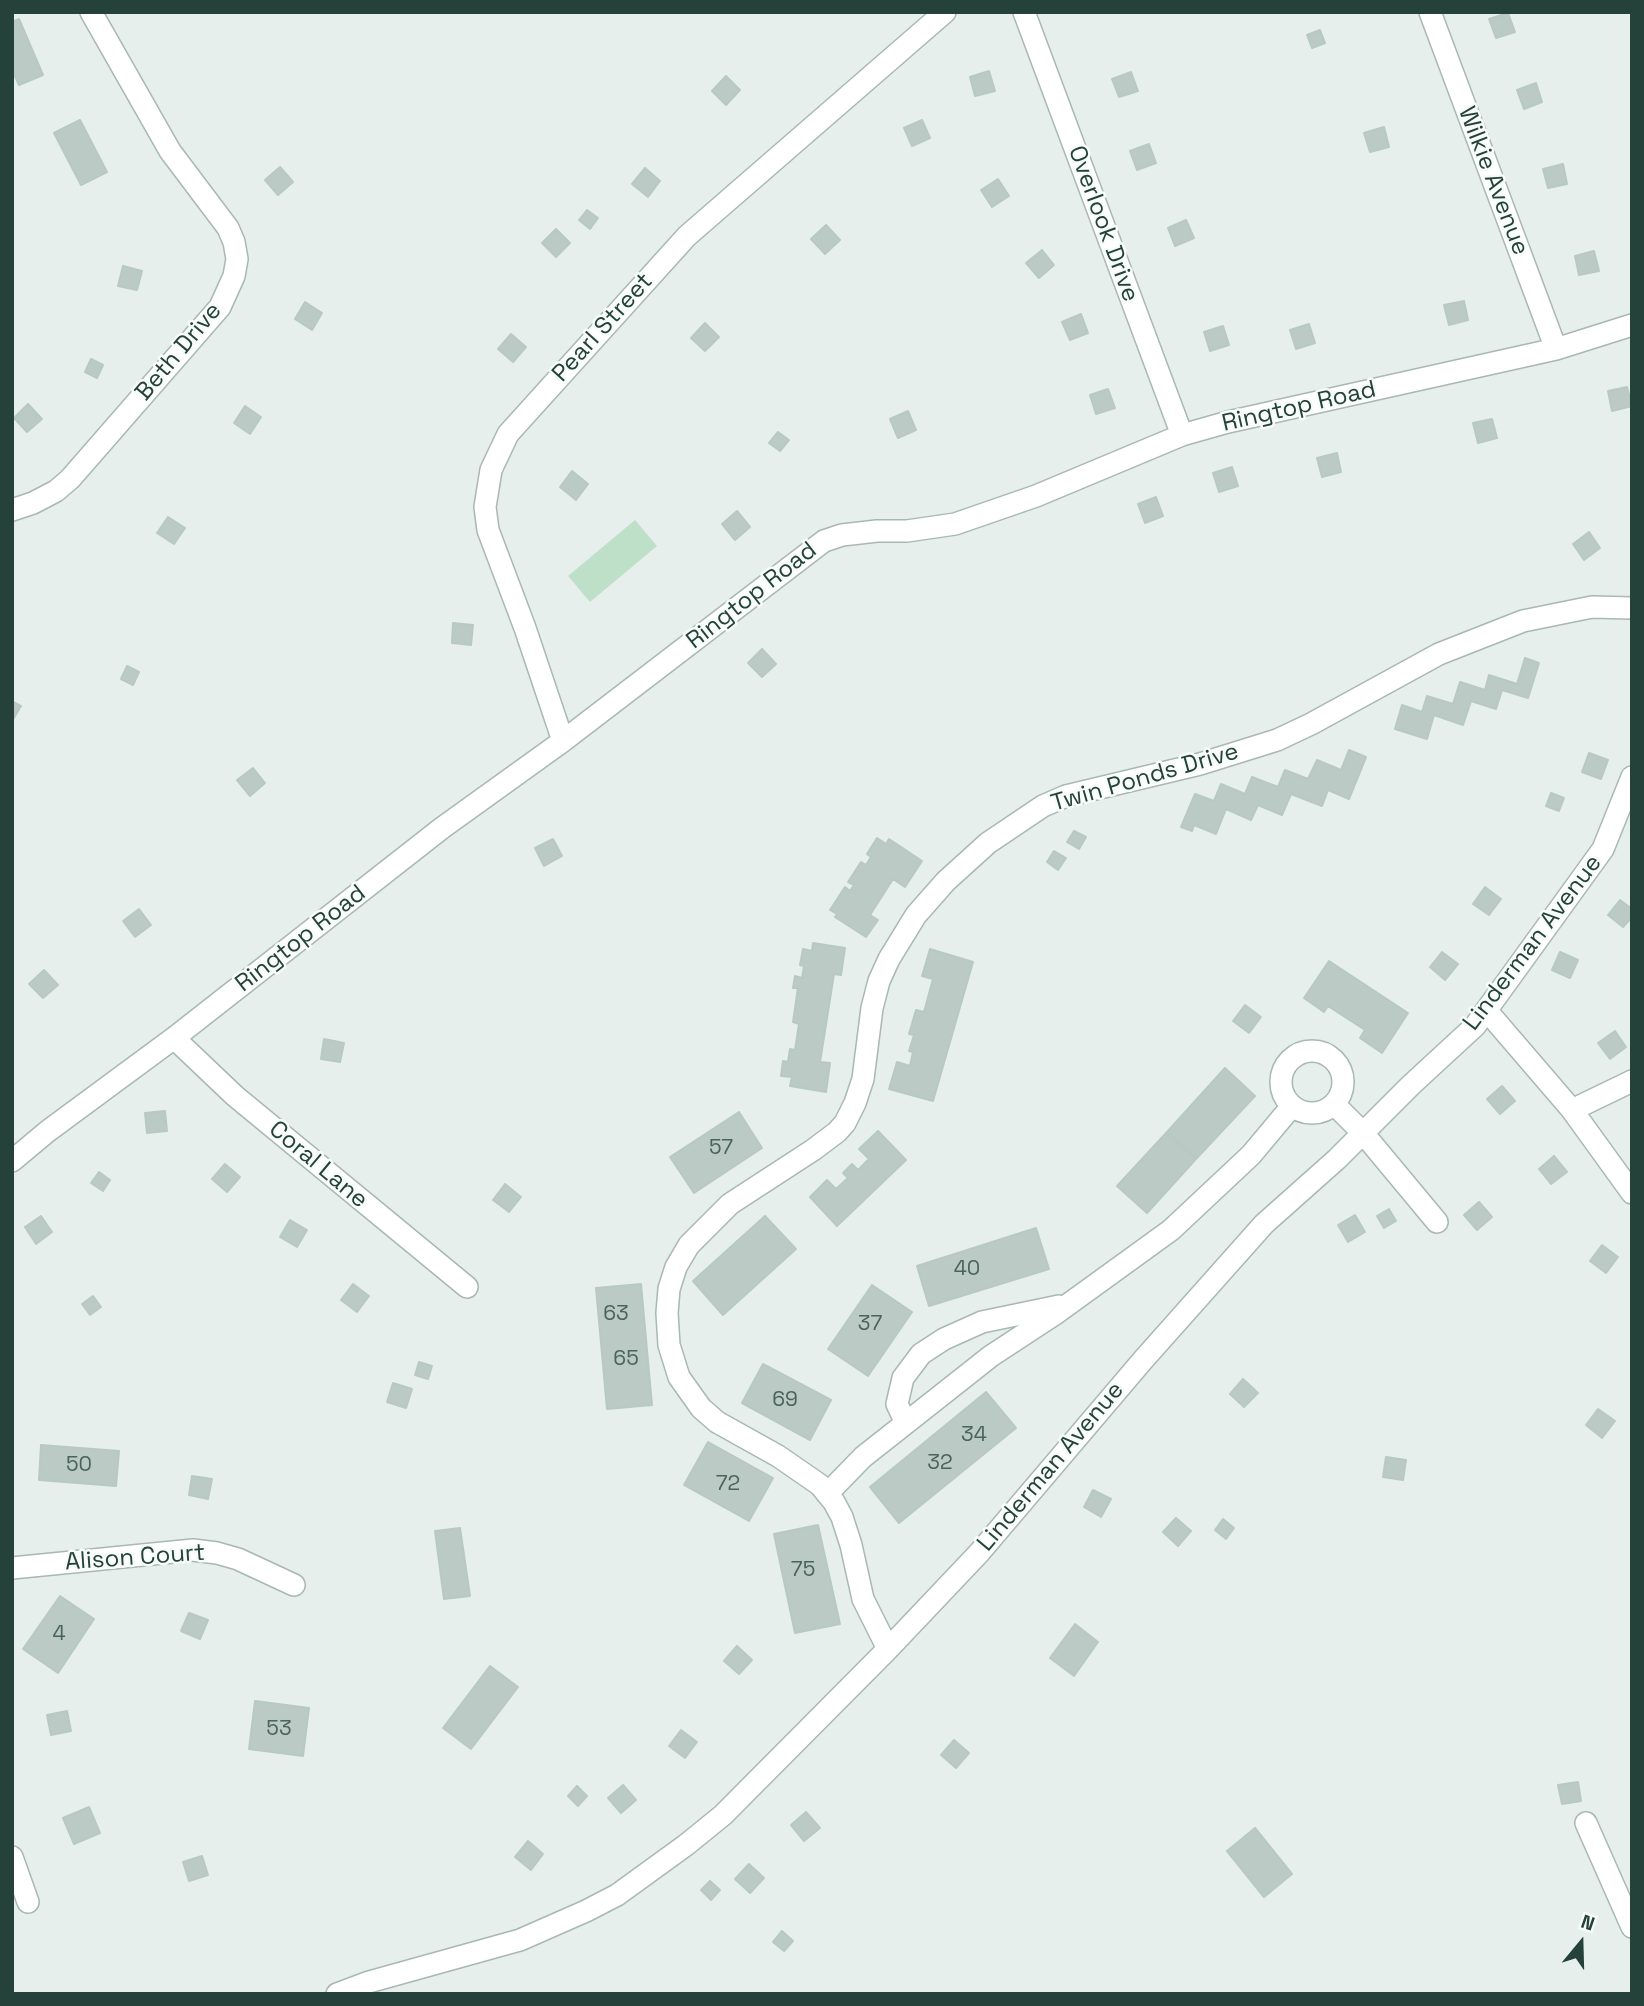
<!DOCTYPE html>
<style>
body{margin:0}
#map{position:relative;width:1644px;height:2006px;overflow:hidden;background:#e6efeb;font-family:"Space Grotesk",sans-serif}
canvas{display:block}
.frame{position:absolute;inset:0;border:14px solid #24423a;pointer-events:none}
.north{position:absolute;left:1546px;top:1908px;width:70px;height:70px;-webkit-text-stroke:5px #f7fbf9;paint-order:stroke;rotate:19deg;font-size:19px;font-weight:700;line-height:28px;text-align:center;color:#24423a}
.north::after{content:'';display:block;margin:auto;width:24px;height:32px;background:#24423a;clip-path:polygon(50% 0,100% 100%,50% 72%,0 100%)}
</style>
<div id="map">
<canvas width="1644" height="2006"></canvas>
<div class="frame"></div>
<div class="north">N</div>
</div>
<script>
const ctx = document.querySelector('canvas').getContext('2d');
ctx.lineJoin = 'round';
function fill(path, color) {
  ctx.fillStyle = color;
  ctx.fill(path, 'evenodd');
}
function poly(rows) {
  const path = new Path2D();
  for (const r of rows) {
    if (r.length === 3) {
      path.moveTo(r[0] + r[2], r[1]);
      path.arc(r[0], r[1], r[2], 0, 2 * Math.PI);
      continue;
    }
    path.moveTo(r[0], r[1]);
    for (let i = 2; i < r.length; i += 2) path.lineTo(r[i], r[i + 1]);
  }
  return path;
}
function trace(path, color, width, dash) {
  ctx.strokeStyle = color;
  ctx.lineWidth = width;
  ctx.lineCap = dash ? 'butt' : 'round';
  ctx.setLineDash(dash || []);
  ctx.stroke(path);
}
function write(font, color, halo, rows, align = 'center') {
  ctx.font = font + ' "Space Grotesk",sans-serif';
  ctx.lineWidth = 5;
  ctx.setLineDash([]);
  ctx.textBaseline = 'middle';
  ctx.strokeStyle = halo;
  ctx.fillStyle = color;
  for (const [text, x, y, turn = 0] of rows) {
    ctx.save();
    ctx.translate(x, y);
    ctx.rotate((+turn || 0) * Math.PI / 180);
    ctx.textAlign = isNaN(turn) ? turn : align;
    if (halo) ctx.strokeText(text, 0, 0);
    ctx.fillText(text, 0, 0);
    ctx.restore();
  }
}
const green = poly([
 [635,520,657,546,590,602,568,576]
]);
const building = poly([
 [1508,13,1515,32,1496,38,1489,19,1508,13],
 [19,19,43,75,19,85,12,70,12,22,19,19],
 [1320,30,1325,43,1312,48,1307,35,1320,30],
 [989,71,995,91,975,96,970,77,989,71],
 [1131,72,1138,91,1119,97,1112,79,1131,72],
 [726,76,740,90,726,105,712,91,726,76],
 [1536,83,1542,102,1524,109,1517,90,1536,83],
 [80,120,107,172,81,185,54,133,80,120],
 [922,120,930,138,912,146,904,128,922,120],
 [1384,127,1389,147,1370,152,1364,133,1384,127],
 [1149,144,1156,163,1137,170,1130,151,1149,144],
 [1563,164,1567,184,1548,188,1543,169,1563,164],
 [280,167,293,182,278,195,265,180,280,167],
 [645,168,660,181,648,197,632,184,645,168],
 [998,179,1009,196,992,207,981,190,998,179],
 [587,210,598,218,590,229,579,220,587,210],
 [1186,220,1194,238,1175,246,1168,228,1186,220],
 [826,225,840,240,825,254,811,239,826,225],
 [556,229,570,243,556,257,542,243,556,229],
 [1042,250,1054,265,1039,278,1026,263,1042,250],
 [1594,251,1599,271,1579,275,1575,256,1594,251],
 [123,266,142,271,137,290,118,286,123,266],
 [1464,301,1468,320,1449,325,1444,305,1464,301],
 [305,302,322,313,312,330,295,319,305,302],
 [1081,314,1088,333,1070,340,1062,322,1081,314],
 [705,323,719,337,705,351,691,338,705,323],
 [1309,324,1315,343,1296,349,1290,330,1309,324],
 [1223,326,1229,345,1210,351,1204,332,1223,326],
 [511,334,526,347,513,362,498,349,511,334],
 [91,359,103,365,97,378,85,372,91,359],
 [1627,387,1632,406,1612,411,1608,391,1627,387],
 [1108,389,1115,408,1096,414,1090,395,1108,389],
 [28,404,42,419,27,432,14,418,28,404],
 [245,406,261,417,250,434,234,423,245,406],
 [908,411,916,430,898,438,890,419,908,411],
 [1492,419,1497,438,1478,443,1473,423,1492,419],
 [778,432,789,440,780,451,769,443,778,432],
 [1337,453,1341,472,1322,477,1317,458,1337,453],
 [1232,467,1238,486,1219,492,1213,473,1232,467],
 [572,471,588,484,576,500,560,487,572,471],
 [1156,497,1163,516,1145,523,1138,504,1156,497],
 [737,511,750,527,735,540,722,524,737,511],
 [168,517,185,528,174,544,157,533,168,517],
 [1589,532,1600,548,1584,560,1573,544,1589,532],
 [453,623,473,625,471,645,452,643,453,623],
 [762,649,776,664,762,677,748,663,762,649],
 [1525,658,1539,663,1528,698,1502,690,1496,709,1471,701,1463,725,1434,715,1427,739,1395,729,1402,705,1422,712,1427,696,1453,704,1460,682,1485,690,1489,675,1517,684,1525,658],
 [127,666,139,672,133,685,121,679,127,666],
 [12,701,21,706,12,721,12,701],
 [1349,750,1366,757,1349,799,1328,790,1322,806,1291,794,1282,815,1258,805,1251,820,1226,809,1216,834,1194,825,1192,831,1181,827,1195,794,1214,801,1221,784,1245,794,1252,777,1278,787,1285,770,1308,779,1317,760,1341,770,1349,750],
 [1589,753,1608,760,1601,779,1582,772,1589,753],
 [253,768,265,783,250,796,237,780,253,768],
 [1551,793,1564,798,1559,811,1546,806,1551,793],
 [1074,831,1086,837,1079,849,1067,842,1074,831],
 [877,838,886,844,889,839,922,861,905,887,893,879,870,915,878,920,866,937,835,917,837,914,830,910,845,887,850,891,854,885,848,882,861,862,866,865,871,857,867,854,877,838],
 [553,839,562,856,544,866,535,848,553,839],
 [1054,851,1066,858,1058,870,1047,862,1054,851],
 [1485,887,1501,899,1489,915,1473,904,1485,887],
 [1620,900,1632,909,1632,917,1623,927,1608,915,1620,900],
 [139,909,151,925,135,937,123,921,139,909],
 [813,943,845,948,841,975,834,974,820,1062,830,1063,826,1092,790,1086,792,1077,781,1076,783,1061,788,1062,790,1049,795,1050,799,1024,793,1022,798,988,793,988,795,976,802,978,804,966,800,965,803,949,812,951,813,943],
 [930,949,973,962,933,1101,889,1089,897,1062,910,1066,913,1052,909,1051,914,1035,909,1034,916,1010,924,1012,933,979,922,976,930,949],
 [1442,952,1458,964,1445,980,1430,967,1442,952],
 [1560,952,1578,960,1570,978,1552,970,1560,952],
 [1329,961,1408,1013,1382,1053,1360,1038,1365,1030,1328,1006,1324,1012,1304,998,1329,961],
 [44,970,58,985,43,998,29,984,44,970],
 [1245,1005,1261,1017,1249,1033,1233,1021,1245,1005],
 [1615,1031,1626,1047,1610,1059,1598,1043,1615,1031],
 [324,1039,344,1043,340,1062,321,1059,324,1039],
 [1225,1068,1255,1096,1196,1159,1167,1132,1225,1068],
 [1502,1086,1515,1101,1500,1114,1487,1099,1502,1086],
 [165,1111,167,1131,147,1133,145,1113,165,1111],
 [739,1112,762,1148,694,1193,670,1157,739,1112],
 [878,1131,906,1160,837,1226,810,1197,827,1180,836,1189,848,1178,843,1173,852,1164,858,1170,869,1159,859,1149,878,1131],
 [1167,1132,1196,1159,1147,1213,1117,1186,1167,1132],
 [1554,1156,1567,1172,1551,1184,1539,1169,1554,1156],
 [225,1164,240,1177,227,1192,212,1179,225,1164],
 [99,1172,110,1180,103,1191,91,1183,99,1172],
 [505,1184,521,1197,509,1212,493,1200,505,1184],
 [1479,1202,1492,1217,1477,1230,1464,1215,1479,1202],
 [1389,1209,1396,1221,1384,1228,1377,1216,1389,1209],
 [1355,1215,1365,1232,1348,1242,1338,1225,1355,1215],
 [41,1216,52,1232,36,1244,25,1227,41,1216],
 [765,1216,796,1249,723,1315,693,1281,765,1216],
 [290,1220,307,1230,297,1247,280,1237,290,1220],
 [1036,1228,1049,1269,929,1306,917,1266,1036,1228],
 [1602,1245,1618,1257,1606,1273,1590,1261,1602,1245],
 [353,1284,369,1296,357,1312,341,1300,353,1284],
 [641,1284,652,1405,607,1409,596,1288,641,1284],
 [872,1285,912,1312,868,1376,828,1349,872,1285],
 [93,1296,101,1307,90,1315,82,1304,93,1296],
 [419,1362,432,1366,428,1379,415,1375,419,1362],
 [763,1364,831,1400,810,1440,742,1403,763,1364],
 [1243,1379,1258,1393,1244,1407,1230,1394,1243,1379],
 [393,1383,412,1389,406,1408,387,1402,393,1383],
 [986,1392,1016,1428,899,1523,870,1487,986,1392],
 [1598,1409,1615,1421,1602,1438,1586,1425,1598,1409],
 [708,1442,773,1478,749,1521,684,1485,708,1442],
 [41,1445,119,1451,116,1486,39,1480,41,1445],
 [1386,1457,1406,1460,1403,1480,1383,1477,1386,1457],
 [192,1476,212,1479,208,1499,189,1495,192,1476],
 [1093,1490,1111,1499,1101,1517,1084,1507,1093,1490],
 [1176,1518,1191,1531,1178,1546,1163,1532,1176,1518],
 [1223,1519,1234,1528,1226,1539,1215,1530,1223,1519],
 [818,1525,840,1624,795,1633,774,1534,818,1525],
 [460,1528,470,1596,444,1599,435,1531,460,1528],
 [60,1596,94,1619,58,1673,23,1649,60,1596],
 [189,1613,208,1620,200,1639,181,1631,189,1613],
 [1075,1624,1098,1642,1074,1676,1050,1658,1075,1624],
 [737,1646,752,1660,739,1674,724,1661,737,1646],
 [490,1666,518,1687,471,1749,443,1728,490,1666],
 [255,1701,309,1708,303,1756,249,1749,255,1701],
 [67,1711,71,1731,51,1735,47,1715,67,1711],
 [681,1730,697,1742,685,1758,669,1746,681,1730],
 [954,1740,969,1753,956,1768,941,1755,954,1740],
 [1578,1782,1581,1801,1562,1804,1558,1785,1578,1782],
 [623,1785,636,1800,621,1813,608,1798,623,1785],
 [577,1786,587,1796,578,1806,568,1796,577,1786],
 [89,1807,100,1833,74,1844,63,1818,89,1807],
 [806,1812,820,1828,804,1841,791,1825,806,1812],
 [1255,1828,1292,1874,1264,1897,1227,1851,1255,1828],
 [528,1841,543,1854,531,1870,515,1857,528,1841],
 [202,1856,208,1875,189,1881,183,1862,202,1856],
 [749,1864,764,1878,750,1893,735,1879,749,1864],
 [710,1881,720,1890,711,1900,701,1890,710,1881],
 [782,1931,793,1941,784,1951,773,1942,782,1931]
]);
const minor = poly([
 [1024,12,1182,435],
 [1430,12,1556,349],
 [12,510,33,503,56,491,70,479,220,307,234,276,237,259,234,242,228,228,170,151,91,12],
 [563,741,525,628,488,530,485,507,491,470,508,434,687,236,945,12],
 [1487,1011,1572,1110,1632,1193],
 [174,1038,235,1096,467,1287],
 [1312,1082,31],
 [1334,1104,1363,1133,1437,1222],
 [1572,1110,1632,1081],
 [12,1161,48,1131,174,1038,442,828,563,741,824,541,842,535,877,531,907,531,955,524,1036,496,1182,435,1228,422,1556,349,1632,325],
 [906,1423,897,1404,903,1378,921,1354,944,1339,982,1322,1059,1306],
 [827,1494,863,1457,991,1356,1055,1314,1171,1230,1251,1155,1292,1106],
 [12,1568,193,1550,217,1553,238,1559,294,1585],
 [888,1649,863,1599,851,1545,842,1517,834,1502,820,1485,778,1456,717,1422,701,1408,679,1377,669,1345,667,1313,669,1289,676,1267,689,1245,730,1204,813,1150,837,1132,845,1123,855,1103,863,1079,872,1008,879,981,889,959,916,915,946,881,988,843,1043,806,1066,796,1200,764,1277,740,1311,724,1439,654,1523,621,1592,607,1632,608],
 [1586,1823,1632,1927],
 [12,1857,28,1902],
 [337,1994,369,1982,520,1940,586,1911,617,1895,686,1845,723,1815,888,1649,979,1553,1143,1360,1264,1224,1337,1159,1411,1085,1475,1026,1603,849,1632,777]
]);
const numberNames = [
 ["57",721,1148],
 ["40",967,1269],
 ["63",616,1314],
 ["37",870,1324],
 ["65",626,1359],
 ["69",785,1400],
 ["34",974,1435],
 ["32",940,1463],
 ["50",79,1465],
 ["72",728,1484],
 ["75",803,1570],
 ["4",59,1634],
 ["53",279,1729]
];
const streetNames = [
 ["Wilkie Avenue",1493,181,69],
 ["Overlook Drive",1103,224,70],
 ["Pearl Street",603,328,-48],
 ["Beth Drive",179,352,-50],
 ["Ringtop Road",1299,407,-13],
 ["Ringtop Road",752,596,-38],
 ["Twin Ponds Drive",1145,778,-16],
 ["Ringtop Road",301,939,-38],
 ["Linderman Avenue",1533,943,-53],
 ["Coral Lane",318,1165,40],
 ["Linderman Avenue",1051,1467,-50],
 ["Alison Court",135,1558,-4]
];
fill(green, '#bfe0c8');
fill(building, '#bbcac4');
trace(building, '#b8c9c2', 2);
trace(minor, '#a8b8b2', 24);
trace(minor, '#fff', 21);
write('21px', '#4a645c', null, numberNames);
write('24px', '#24423a', '#f7fbf9', streetNames);
</script>
